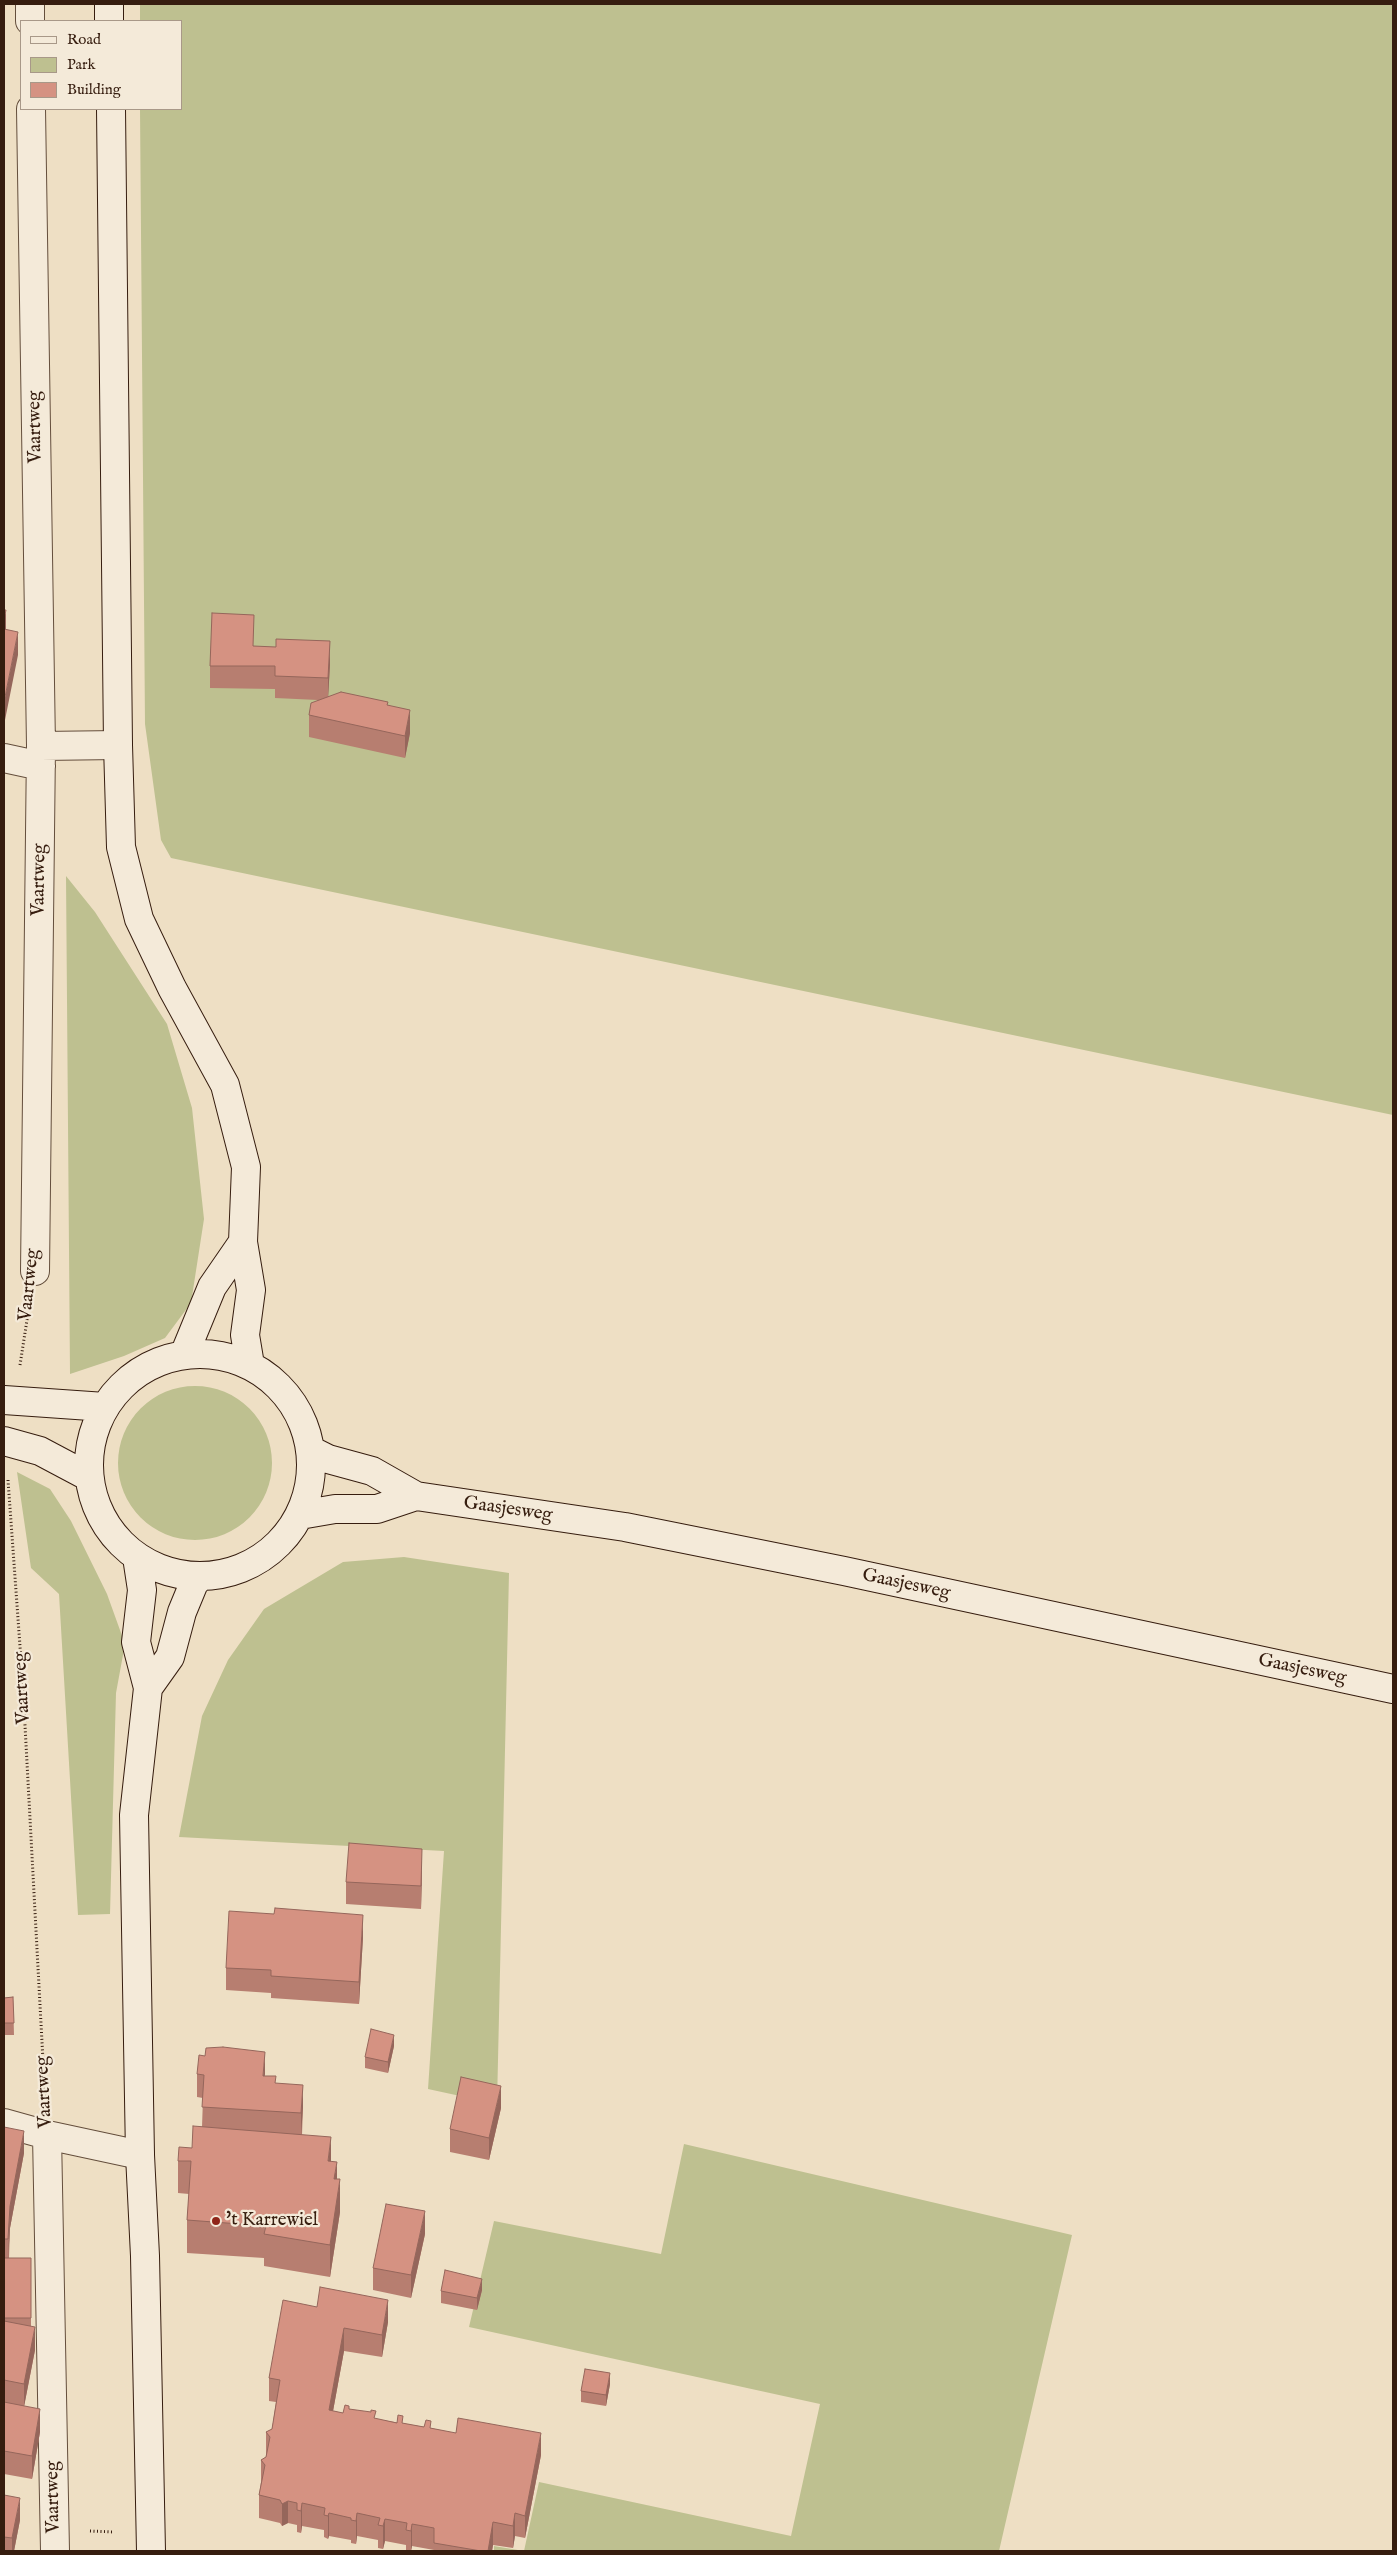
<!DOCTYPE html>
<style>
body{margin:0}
#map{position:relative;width:1397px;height:2555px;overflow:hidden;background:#eedfc4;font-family:"IM FELL English",serif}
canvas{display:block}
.frame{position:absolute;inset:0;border:5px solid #361d0f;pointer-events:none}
.legend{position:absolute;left:20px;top:20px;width:162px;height:90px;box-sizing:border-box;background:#f4ead9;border:1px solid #a89888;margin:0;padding:6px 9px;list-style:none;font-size:15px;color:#361d0f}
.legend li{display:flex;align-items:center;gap:10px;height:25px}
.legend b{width:25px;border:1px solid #a89888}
</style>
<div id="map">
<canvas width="1397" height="2555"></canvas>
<div class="frame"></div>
<ul class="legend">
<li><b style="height:6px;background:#f4ead9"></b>Road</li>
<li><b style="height:14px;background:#bec090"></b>Park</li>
<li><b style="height:14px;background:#d59282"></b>Building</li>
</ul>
</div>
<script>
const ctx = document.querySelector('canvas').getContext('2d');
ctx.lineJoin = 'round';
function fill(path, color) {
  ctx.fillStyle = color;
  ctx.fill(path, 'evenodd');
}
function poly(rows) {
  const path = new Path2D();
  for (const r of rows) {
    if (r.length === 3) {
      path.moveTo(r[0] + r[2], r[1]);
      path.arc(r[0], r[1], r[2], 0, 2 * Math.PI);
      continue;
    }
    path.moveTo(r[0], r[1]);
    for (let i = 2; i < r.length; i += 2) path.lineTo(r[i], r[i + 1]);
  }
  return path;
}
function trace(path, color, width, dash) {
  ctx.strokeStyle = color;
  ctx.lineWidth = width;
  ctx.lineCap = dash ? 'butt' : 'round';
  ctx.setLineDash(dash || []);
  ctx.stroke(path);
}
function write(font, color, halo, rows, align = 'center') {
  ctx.font = font + ' "IM FELL English",serif';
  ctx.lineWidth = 4.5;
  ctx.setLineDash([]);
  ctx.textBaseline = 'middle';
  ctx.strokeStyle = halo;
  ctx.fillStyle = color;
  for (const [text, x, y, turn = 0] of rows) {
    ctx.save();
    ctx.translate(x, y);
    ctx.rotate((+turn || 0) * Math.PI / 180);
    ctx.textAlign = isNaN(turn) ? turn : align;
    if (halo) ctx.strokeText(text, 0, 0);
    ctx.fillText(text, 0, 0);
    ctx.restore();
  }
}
const green = poly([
 [140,4,1393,4,1393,1115,171,858,161,840,145,724,140,109,181,109,181,21,140,21],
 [66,876,95,912,167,1024,192,1108,204,1219,191,1303,165,1338,124,1356,70,1374],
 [195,1463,77],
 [17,1472,50,1489,71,1521,107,1594,125,1644,116,1693,110,1914,78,1915,59,1594,31,1568],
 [404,1557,509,1573,497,2104,428,2089,444,1851,179,1837,202,1716,228,1660,264,1609,343,1562],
 [684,2144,1072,2235,999,2551,494,2551,494,2546,524,2551,539,2482,791,2536,820,2404,469,2327,494,2221,661,2254]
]);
const path = poly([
 [20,1365,29,1307],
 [8,1480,23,1688,45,2098],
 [90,2531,114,2532]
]);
const street = poly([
 [30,4,30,21],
 [31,109,41,746,35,1271],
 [41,746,118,745],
 [4,758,41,766],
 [4,2123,47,2135,140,2155],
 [47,2135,55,2551]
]);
const secondary = poly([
 [109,4,109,21],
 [111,109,118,745,121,847,139,919,172,988,225,1085,246,1167,243,1242,251,1290,245,1335,250,1365],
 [200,1465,111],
 [184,1355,212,1287,243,1242],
 [4,1400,105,1407],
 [4,1441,40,1451,89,1477],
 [310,1450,328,1459,372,1471,416,1496,625,1527,844,1571,1393,1689],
 [300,1515,335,1509,377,1509,416,1496],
 [137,1557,142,1590,136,1642,148,1688,134,1815,140,2155,145,2256,151,2551],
 [148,1688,170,1657,182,1612,194,1583,201,1576]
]);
const wall = poly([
 [254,646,330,664,328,696,388,705,410,733,405,758,309,737,309,715,318,700,275,698,275,689,210,688,210,666],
 [422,1871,421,1909,346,1904,346,1882],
 [363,1937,359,2004,271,1998,271,1993,226,1990,226,1968],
 [13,1997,14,2035,4,2035,4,1998],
 [394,2046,388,2073,365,2068,365,2057],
 [197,2074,265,2076,303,2107,302,2135,331,2162,337,2179,340,2212,330,2277,264,2266,264,2258,187,2253,187,2220,189,2194,178,2193,178,2161,192,2148,202,2127,203,2098,197,2097],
 [501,2108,489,2160,450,2152,450,2129],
 [4,2127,24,2153,10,2228,9,2258,31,2258,31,2327,35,2350,24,2406,40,2432,32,2479,4,2474],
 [425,2234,411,2298,373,2290,373,2268],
 [482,2290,477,2310,441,2303,441,2291],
 [317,2307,388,2322,382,2357,344,2351,333,2411,343,2413,349,2409,376,2419,431,2428,541,2455,525,2538,515,2536,513,2548,493,2545,492,2551,434,2551,434,2550,412,2546,411,2551,406,2551,406,2545,385,2541,383,2549,378,2548,378,2540,357,2536,356,2544,351,2543,351,2540,329,2536,328,2539,324,2537,324,2530,302,2526,301,2533,297,2532,297,2525,288,2523,282,2526,280,2523,259,2518,259,2495,261,2482,261,2460,266,2457,266,2432,272,2429,276,2402,269,2401,269,2378],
 [610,2384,606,2406,581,2402,581,2391],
 [4,2495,20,2520,14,2551,4,2551]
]);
const shadedWall = poly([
 [6,610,6,632,4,641,4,619],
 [18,632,18,655,4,725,4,702],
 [330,641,330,664,328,700,328,678],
 [410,710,410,733,405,758,405,736],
 [422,1849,422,1871,421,1909,421,1886],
 [363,1915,363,1937,359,2004,359,1982],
 [394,2035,394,2046,388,2073,388,2062],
 [265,2052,265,2074,263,2098,263,2076],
 [303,2085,303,2107,301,2136,301,2113],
 [501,2086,501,2108,489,2160,489,2138],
 [24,2131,24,2153,10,2228,8,2262,10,2206],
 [331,2137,331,2170,328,2161],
 [337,2162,337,2195,334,2179],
 [340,2179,340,2212,330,2277,330,2245],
 [425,2211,425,2234,411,2298,411,2275],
 [482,2279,482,2290,477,2310,477,2298],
 [388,2300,388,2322,382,2357,382,2335],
 [35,2327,35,2350,24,2407,24,2384],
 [344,2328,344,2351,329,2433,329,2410],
 [610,2373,610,2384,606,2406,606,2395],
 [40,2409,40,2432,32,2479,32,2456],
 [541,2433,541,2455,525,2538,525,2516],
 [20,2498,20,2520,14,2551,12,2551,12,2538],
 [288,2501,288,2523,282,2526,282,2504],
 [302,2503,302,2526,301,2533,301,2511],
 [329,2513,329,2536,328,2539,328,2516],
 [357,2513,357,2536,356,2544,356,2521],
 [515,2513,515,2536,513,2548,513,2526],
 [385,2519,385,2541,383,2549,383,2526],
 [493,2522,493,2545,492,2551,488,2551],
 [412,2524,412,2546,411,2551,411,2531]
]);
const building = poly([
 [4,610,6,610,4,619,4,610],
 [212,613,254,615,253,646,276,647,276,639,330,641,328,678,275,676,275,666,210,666,212,613],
 [4,629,18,632,4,702,4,629],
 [341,692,388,702,387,705,410,710,405,736,309,715,311,703,341,692],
 [349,1843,422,1849,421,1886,346,1882,349,1843],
 [275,1908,363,1915,359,1982,271,1976,271,1970,226,1968,229,1911,274,1914,275,1908],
 [13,1997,14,2023,4,2023,4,1998,13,1997],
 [371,2029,394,2035,388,2062,365,2057,371,2029],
 [223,2047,265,2052,263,2076,276,2076,275,2083,303,2085,301,2113,202,2107,204,2075,197,2074,199,2055,205,2056,206,2048,223,2047],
 [461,2077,501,2086,489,2138,450,2129,461,2077],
 [193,2126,331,2137,328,2161,337,2162,334,2179,340,2179,330,2245,264,2234,266,2226,187,2220,191,2161,178,2161,179,2147,192,2148,193,2126],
 [4,2127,24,2131,10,2206,8,2239,4,2239,4,2127],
 [386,2204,425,2211,411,2275,373,2268,386,2204],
 [4,2258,31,2258,31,2318,4,2318,4,2258],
 [445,2270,482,2279,477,2298,441,2291,445,2270],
 [320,2287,388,2300,382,2335,344,2328,329,2410,343,2413,345,2405,349,2406,349,2409,371,2412,371,2410,376,2411,374,2418,397,2423,398,2415,403,2416,402,2423,424,2427,426,2420,431,2421,430,2428,456,2433,458,2418,541,2433,525,2516,515,2513,513,2526,493,2522,488,2551,481,2551,434,2543,434,2528,412,2524,411,2531,406,2530,407,2523,385,2519,383,2526,378,2525,380,2518,357,2513,356,2521,351,2520,351,2518,329,2513,328,2516,324,2515,325,2508,302,2503,301,2511,297,2510,297,2503,288,2501,282,2504,280,2500,259,2495,265,2465,261,2460,266,2457,270,2437,266,2432,272,2429,280,2380,269,2378,283,2300,317,2307,320,2287],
 [4,2321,35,2327,24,2384,4,2380,4,2321],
 [585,2369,610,2373,606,2395,581,2391,585,2369],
 [4,2402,40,2409,32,2456,4,2451,4,2402],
 [4,2495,20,2498,12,2538,4,2537,4,2495]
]);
const markers = [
 [216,2221,5,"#8f2418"]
];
const streetNames = [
 ["Vaartweg",36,427,-91],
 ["Vaartweg",40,880,-89],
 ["Vaartweg",30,1285,-84],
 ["Gaasjesweg",508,1510,8],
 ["Gaasjesweg",906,1585,12],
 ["Gaasjesweg",1302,1670,12],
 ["Vaartweg",23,1688,-93],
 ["Vaartweg",45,2092,-93],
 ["Vaartweg",54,2497,-91]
];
const poiNames = [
 ["'t Karrewiel",226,2221]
];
fill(green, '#bec090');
trace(street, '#644e3c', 30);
trace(secondary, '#361d0f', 30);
trace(path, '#361d0f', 3, [1, 2.5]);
trace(street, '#f4ead9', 28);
trace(secondary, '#f4ead9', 28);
fill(wall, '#b77e70');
fill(shadedWall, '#95665b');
fill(building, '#d59282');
trace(building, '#95665b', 1);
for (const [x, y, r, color] of markers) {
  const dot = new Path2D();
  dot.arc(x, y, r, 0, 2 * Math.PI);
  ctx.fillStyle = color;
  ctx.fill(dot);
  trace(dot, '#f4ead9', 2);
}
write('19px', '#361d0f', '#f4ead9', streetNames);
write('19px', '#361d0f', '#f4ead9', poiNames, 'left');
</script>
